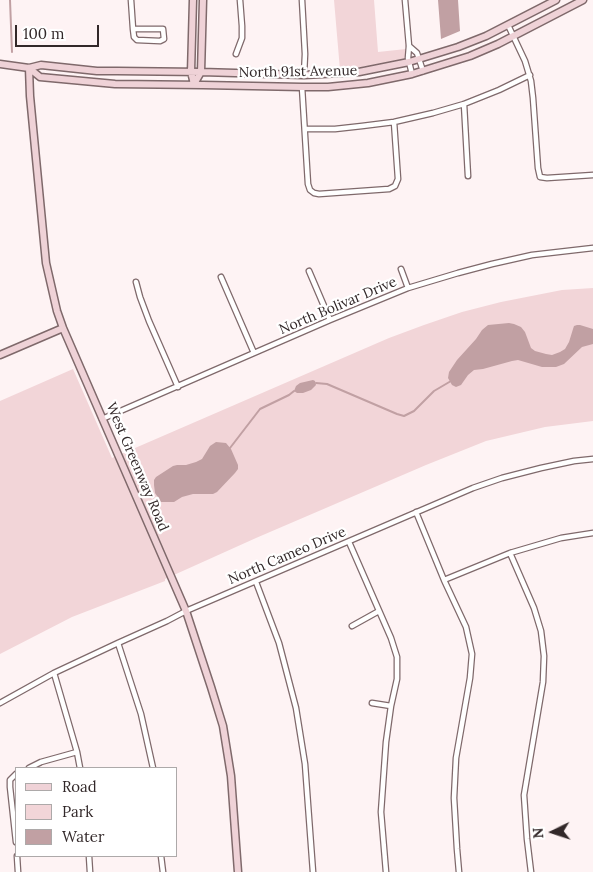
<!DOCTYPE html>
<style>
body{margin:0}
#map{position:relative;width:593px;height:872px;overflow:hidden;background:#fef3f4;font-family:Lora,serif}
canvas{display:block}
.legend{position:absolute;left:15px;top:767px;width:162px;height:90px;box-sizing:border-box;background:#fff;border:1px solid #ada9a9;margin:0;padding:6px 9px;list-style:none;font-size:15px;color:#322829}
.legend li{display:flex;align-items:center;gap:10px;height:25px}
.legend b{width:25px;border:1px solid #ada9a9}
.north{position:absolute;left:528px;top:807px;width:50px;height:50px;-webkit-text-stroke:4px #fff;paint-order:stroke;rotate:266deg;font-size:14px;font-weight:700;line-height:20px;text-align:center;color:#322829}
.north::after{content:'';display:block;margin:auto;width:18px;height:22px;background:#322829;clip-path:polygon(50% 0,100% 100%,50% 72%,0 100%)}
.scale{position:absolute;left:15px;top:25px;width:84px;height:22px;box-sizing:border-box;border:2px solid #322829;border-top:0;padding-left:6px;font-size:15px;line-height:18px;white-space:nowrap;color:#322829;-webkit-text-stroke:4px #fff;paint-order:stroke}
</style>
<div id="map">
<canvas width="593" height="872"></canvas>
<ul class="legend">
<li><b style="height:6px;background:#efd2d7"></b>Road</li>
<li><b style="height:14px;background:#f2d5d8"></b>Park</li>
<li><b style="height:14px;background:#c1a0a3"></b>Water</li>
</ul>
<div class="north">N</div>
<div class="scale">100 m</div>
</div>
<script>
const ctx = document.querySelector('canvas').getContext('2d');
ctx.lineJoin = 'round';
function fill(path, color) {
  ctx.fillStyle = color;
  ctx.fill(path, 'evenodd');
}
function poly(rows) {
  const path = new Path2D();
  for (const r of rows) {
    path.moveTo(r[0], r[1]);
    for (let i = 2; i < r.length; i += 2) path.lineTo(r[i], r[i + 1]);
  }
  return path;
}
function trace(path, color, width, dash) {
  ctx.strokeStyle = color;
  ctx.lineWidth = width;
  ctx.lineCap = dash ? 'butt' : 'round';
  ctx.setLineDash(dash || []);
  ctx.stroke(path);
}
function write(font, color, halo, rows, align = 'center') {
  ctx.font = font + ' Lora,serif';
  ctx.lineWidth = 4.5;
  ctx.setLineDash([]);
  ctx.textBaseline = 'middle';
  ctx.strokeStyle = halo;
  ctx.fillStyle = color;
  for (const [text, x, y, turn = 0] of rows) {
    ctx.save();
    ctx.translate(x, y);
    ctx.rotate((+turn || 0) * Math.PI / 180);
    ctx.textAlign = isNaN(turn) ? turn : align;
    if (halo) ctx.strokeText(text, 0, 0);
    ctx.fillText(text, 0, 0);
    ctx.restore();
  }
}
const green = poly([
 [334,0,374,0,378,52,406,49,406,54,404,59,401,61,370,66,340,70],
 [593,288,593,421,545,427,486,441,426,465,256,538,165,579,165,581,72,617,0,654,0,401,73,369,112,458,389,338,424,325,462,312,501,302,562,290]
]);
const water = poly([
 [438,0,458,0,460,31,441,39],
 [509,323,514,324,521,327,525,332,531,348,535,351,546,354,552,355,560,352,565,349,569,342,573,329,574,326,577,325,580,325,593,329,593,344,582,347,564,364,556,367,542,367,518,360,512,361,483,369,474,370,468,375,461,385,456,387,452,385,448,378,449,372,457,360,476,339,482,330,488,325],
 [313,380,315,381,316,385,311,390,303,393,297,393,294,391,296,386,300,383],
 [216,442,226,443,231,449,238,465,238,469,235,473,217,492,213,494,193,494,182,497,174,502,161,502,155,493,154,485,154,480,156,477,173,466,177,465,186,465,196,462,202,459,210,446]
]);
const stream = poly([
 [10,0,12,52],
 [316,383,327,384,397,414,404,416,414,411,434,391,451,381],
 [230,448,260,409,289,395,294,391]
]);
const street = poly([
 [131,0,133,29,134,37,137,40,160,41,164,39,163,29,133,29],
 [302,0,305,54,304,75],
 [405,0,409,46,408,58,412,74],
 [508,25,525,61,531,81,533,98,538,168,540,177,547,178,593,175],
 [409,46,417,53,423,71],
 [236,54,242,38,242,26,240,0],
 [302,87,308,184,310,190,314,193,319,194,389,189,395,186,398,179,394,122],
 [464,104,468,176],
 [305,129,335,129,362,126,394,122,433,113,464,104,499,90,530,75],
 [401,269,408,288],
 [309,271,330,320],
 [221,277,254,353],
 [136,282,140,297,149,321,178,387],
 [102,419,330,320,408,288,458,273,492,264,532,255,593,248],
 [416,512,444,580,466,627,472,654,470,678,456,758,454,798,457,849,459,872],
 [349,542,391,638,397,657,397,679,391,706,386,742,381,812,386,872],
 [510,553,534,608,541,631,544,656,543,682,524,795,527,839,531,872],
 [444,580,510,553,561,538,593,533],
 [256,582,279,643,296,708,305,764,313,872],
 [352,626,379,611],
 [118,643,141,714,153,768],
 [54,673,77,752,80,768],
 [0,703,54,673,118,643,167,621,186,611,473,488,502,478,541,468,574,461,593,459],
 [372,703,391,706],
 [29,768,41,762,77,752],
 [16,774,10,780,10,787,16,842],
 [17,856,18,872],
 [89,856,90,872],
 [161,856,163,872]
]);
const secondary = poly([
 [193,0,191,72,194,84],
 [0,64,29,68,41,65,97,71,117,71,201,72,304,75,359,72,409,62,458,47,486,36,556,0],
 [29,68,30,96,46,263,57,311,63,328,186,611,211,687,223,726,231,776,238,872],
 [29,68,40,77,115,84,203,85,302,87,328,87,368,83,412,74,470,56,498,44,583,0],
 [194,84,201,72,203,0],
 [0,355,63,328]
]);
const streetNames = [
 ["North 91st Avenue",298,72,-1],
 ["North Bolivar Drive",338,306,-23],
 ["West Greenway Road",137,467,67],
 ["North Cameo Drive",287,556,-23]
];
fill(green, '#f2d5d8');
fill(water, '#c1a0a3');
trace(stream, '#c1a0a3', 2);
trace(street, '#7f696b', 7);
trace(secondary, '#7f696b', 9);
trace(street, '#fff', 4.5);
trace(secondary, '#efd2d7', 6);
write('14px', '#322829', '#fff', streetNames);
</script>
